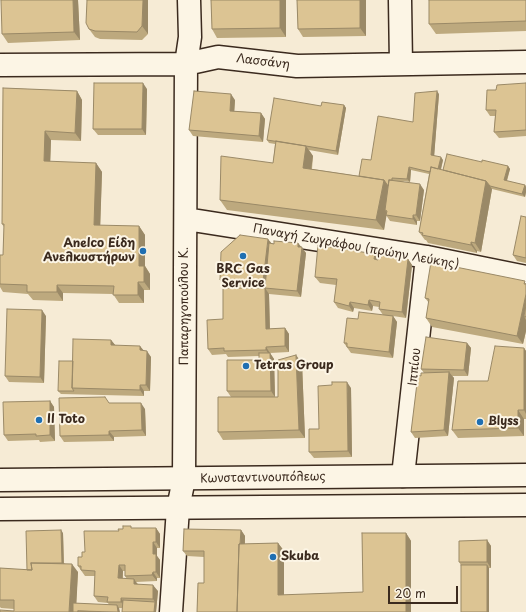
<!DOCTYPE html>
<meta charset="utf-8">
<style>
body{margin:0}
#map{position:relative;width:526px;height:612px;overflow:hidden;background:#f6ebd5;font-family:"Playpen Sans",sans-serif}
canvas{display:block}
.scale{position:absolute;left:388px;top:586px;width:70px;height:18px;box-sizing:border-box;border:2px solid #3b2a1e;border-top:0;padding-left:5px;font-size:12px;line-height:14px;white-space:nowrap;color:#3b2a1e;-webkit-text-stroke:3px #fcf5e5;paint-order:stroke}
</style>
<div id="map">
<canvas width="526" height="612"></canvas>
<div class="scale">20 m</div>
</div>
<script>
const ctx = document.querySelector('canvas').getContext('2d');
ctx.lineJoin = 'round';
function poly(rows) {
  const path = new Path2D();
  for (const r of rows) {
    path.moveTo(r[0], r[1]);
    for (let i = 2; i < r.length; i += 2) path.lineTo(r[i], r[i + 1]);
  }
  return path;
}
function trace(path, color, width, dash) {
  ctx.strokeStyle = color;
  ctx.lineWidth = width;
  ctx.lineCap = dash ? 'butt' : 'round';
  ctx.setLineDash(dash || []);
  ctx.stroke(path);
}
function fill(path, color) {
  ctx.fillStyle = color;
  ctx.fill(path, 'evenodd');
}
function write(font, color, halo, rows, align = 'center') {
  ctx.font = font + ' "Playpen Sans",sans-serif';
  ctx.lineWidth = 4;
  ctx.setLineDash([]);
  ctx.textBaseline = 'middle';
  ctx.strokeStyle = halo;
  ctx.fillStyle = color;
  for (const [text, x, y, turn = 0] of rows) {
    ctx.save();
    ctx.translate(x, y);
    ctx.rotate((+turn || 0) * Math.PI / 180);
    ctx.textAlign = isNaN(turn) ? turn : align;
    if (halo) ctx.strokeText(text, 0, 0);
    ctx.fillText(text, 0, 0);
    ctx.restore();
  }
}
const street = poly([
 [400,0,401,64],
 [0,65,186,64,218,57,297,66,526,62],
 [186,219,427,257,526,277],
 [403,476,427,257],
 [171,612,178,508,184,479,186,64,190,37,189,0]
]);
const secondary = poly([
 [0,480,526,475],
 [0,509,526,505]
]);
const wall = poly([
 [78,0,80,40,8,43,2,34],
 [148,0,148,34,142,40,100,39,95,37,89,29],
 [211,0,286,0,286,37,217,38,212,29],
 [297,0,366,0,366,36,303,37,298,29],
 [526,0,526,31,436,34,429,24],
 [526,83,526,136,499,138,494,132,495,116,490,116,486,110,496,90],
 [3,88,77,91,82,100,81,141,51,140,50,162,96,163,102,172,100,226,139,226,145,235,145,266,150,274,150,290,144,290,144,303,119,303,113,294,63,293,63,301,33,300,28,294,3,292,0,287,0,255,3,255,4,227,2,224],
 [147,89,146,135,98,135,93,129],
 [439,94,434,156,443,160,441,170,443,170,482,162,508,166,510,169,507,181,525,185,526,187,526,192,525,197,492,189,481,252,477,251,477,253,428,243,426,240,425,240,419,232,429,174,411,170,410,182,402,181,424,190,420,221,417,221,417,225,390,221,386,215,384,230,227,210,220,200,273,163,275,144,269,143,267,140,321,106,344,105,346,108,338,155,309,150,313,156,312,169,359,176,371,160,413,122],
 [235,100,234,111,261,113,265,119,263,142,193,136,189,130],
 [526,217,526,263,517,261,513,255],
 [298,243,306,253,301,297,269,294,270,329,285,328,289,334,289,352,270,353,274,359,275,397,238,397,278,397,302,363,305,438,223,440,218,432,231,397,227,391,259,360,259,356,228,357,226,354,212,355,208,349,223,319,265,288,265,287,224,286,220,280,272,244],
 [378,258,408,259,412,265,406,318,393,316,397,322,393,358,351,353,344,343,358,319,383,315,379,309,379,307,373,306,372,311,354,308,353,312,338,308,334,302,336,285,320,283,315,277],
 [526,283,526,331,523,344,432,327,426,318,429,303,425,298],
 [46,316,44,383,9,382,5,376],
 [111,340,115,345,144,351,151,357,150,391,144,391,144,396,61,394,58,391,73,361],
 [467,343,471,348,468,376,452,376,454,378,448,436,415,438,411,432,421,376,424,373,421,369],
 [524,348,526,351,526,419,524,419,524,436,458,438,452,430,488,381],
 [351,388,352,457,314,458,309,452,319,429],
 [50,401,54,407,55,441,40,442,39,440,8,441,4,435],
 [145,409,146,436,114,437,114,441,64,442,60,436],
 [133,528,156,528,160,534,160,548,157,548,157,556,160,560,160,578,157,578,157,581,136,582,138,584,158,591,156,612,122,612,123,608,14,611,14,609,1,608,0,607,0,568,27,570,63,533,64,563,78,572,76,603,109,605,108,603,98,602,94,596,95,576,85,576,78,566,85,552,119,531],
 [123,571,125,571,125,576,127,579,123,579],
 [184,529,241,530,245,536,245,544,278,543,284,551,284,595,363,592,362,533,406,533,411,541,411,612,197,612,198,583,204,583,204,557,187,556,183,551],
 [487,540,491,546,491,568,489,568,489,612,461,612,461,565,459,562]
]);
const shadedWall = poly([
 [73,0,78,0,80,40,74,32],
 [143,0,148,0,148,34,142,26],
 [280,0,286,0,286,37,280,28],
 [360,0,366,0,366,36,360,28],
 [143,83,147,89,146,135,142,129],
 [77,91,82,100,81,141,75,133],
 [437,91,439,94,434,158,431,155],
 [231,94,235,100,234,117,230,111],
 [344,105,346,108,338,155,336,151],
 [261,113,265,119,263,142,259,136],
 [45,131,51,140,50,170,44,161],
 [306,146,313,156,310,178,303,168],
 [441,157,443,160,439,176,437,173],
 [96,163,102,172,100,234,94,225],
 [508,166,510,169,506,183,504,180],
 [409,167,411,170,410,182,407,179],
 [384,180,391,190,385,210,387,213,384,230,376,220],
 [486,181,492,189,481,252,475,243],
 [420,184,424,190,420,221,416,215],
 [525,185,526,187,526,192,525,197,522,194],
 [413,215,417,221,417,225,413,219],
 [139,226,145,235,145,266,150,274,150,290,144,282,139,266],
 [268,239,273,245,267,287,263,281],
 [471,242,477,251,477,253,471,245],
 [298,243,306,253,301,297,297,291],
 [375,254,379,260,374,259],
 [408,259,412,265,406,318,402,312],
 [138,282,144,290,144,303,138,295],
 [57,285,63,293,63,301,57,292],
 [265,288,269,294,270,335,266,329],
 [526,294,526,317,524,316,526,320,526,331,523,344,517,336],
 [369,300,373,306,372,311,368,305],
 [350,302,354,308,353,312,349,306],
 [42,310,46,316,44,383,40,377],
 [393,316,397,322,393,358,389,352],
 [285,328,289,334,289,352,285,346],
 [111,340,116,346,111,345],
 [467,343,471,348,468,376,464,370],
 [140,346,145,352,140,350],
 [266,347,270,353,270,356,266,350],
 [524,348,526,351,526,414,524,410],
 [147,351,151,357,150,391,146,385],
 [270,353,274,359,275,397,271,391],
 [296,355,302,363,305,438,299,430],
 [449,372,454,378,448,436,444,430],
 [347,382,351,388,352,457,348,451],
 [140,385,144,391,144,396,140,390],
 [50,401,54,407,55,441,50,435],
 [141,403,145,409,146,436,142,430],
 [518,410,524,419,524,436,518,428],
 [109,431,114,437,114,441,109,435],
 [156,528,160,534,160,548,156,542],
 [61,530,63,533,64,572,62,569],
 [241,530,245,536,243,612,238,612],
 [406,533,411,541,411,612,406,612],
 [487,540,491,546,491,568,487,562],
 [153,542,157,548,157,556,160,560,160,578,156,572,153,554],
 [278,543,284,551,284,603,278,595],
 [72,564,78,572,76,612,69,612],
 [119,565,123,571,122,584,118,578],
 [487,565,489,568,489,612,487,612],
 [153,572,157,578,157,581,152,575],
 [134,579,138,585,134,584],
 [153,585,158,591,156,612,154,612,155,602,153,599],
 [121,598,125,604,125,608,121,602],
 [117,605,119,608,120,612,118,612]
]);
const building = poly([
 [1,0,73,0,74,32,2,34,1,0],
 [87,0,143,0,142,26,137,32,95,31,89,29,86,23,87,0],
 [211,0,280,0,280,28,212,29,211,0],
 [297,0,360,0,360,28,298,29,297,0],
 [429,0,526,0,526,21,429,24,429,0],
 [94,83,143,83,142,129,93,129,94,83],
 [526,83,526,130,494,132,496,110,486,110,487,90,496,90,497,85,526,83],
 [3,88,77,91,75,133,45,131,44,161,96,163,94,225,139,226,139,266,144,266,144,282,138,282,138,295,113,295,114,286,57,285,57,292,27,292,27,285,0,284,0,255,3,255,4,224,2,224,3,88],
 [194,91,231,94,230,111,261,113,259,136,189,130,194,91],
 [437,91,431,155,441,157,438,169,431,167,430,172,409,167,407,179,392,178,392,180,389,180,388,186,384,180,359,176,362,159,371,160,378,116,413,122,415,93,437,91],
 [274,98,321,106,322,102,344,105,336,151,306,146,267,140,274,98],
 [276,141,306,146,303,168,384,180,376,220,220,200,221,156,273,163,276,141],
 [447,154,482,162,482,160,508,166,504,180,525,185,522,194,490,186,486,181,443,170,447,154],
 [431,167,486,181,475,243,471,242,471,245,422,235,423,233,419,232,431,167],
 [389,180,420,184,416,215,413,215,413,219,386,215,387,211,385,210,389,180],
 [521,216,526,217,526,258,513,255,521,216],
 [240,235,268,239,263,281,220,280,221,252,240,235],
 [274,241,298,243,298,247,302,247,297,291,265,288,269,243,274,244,274,241],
 [318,245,375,254,374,259,378,260,378,252,408,259,402,312,379,309,380,302,369,300,368,305,350,302,349,306,334,302,337,279,315,277,318,245],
 [431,262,525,281,524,284,526,284,526,294,517,336,426,318,429,299,425,298,431,262],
 [223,288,265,288,266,329,285,328,285,346,266,347,266,350,224,351,224,348,208,349,207,320,223,319,223,288],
 [526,305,526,317,524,316,526,305],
 [7,309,42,310,40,377,5,376,7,309],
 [359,312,393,316,389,352,347,347,347,343,344,343,347,318,358,319,359,312],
 [426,337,467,343,464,370,421,369,426,337],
 [73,339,111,340,111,345,140,346,140,350,147,351,146,385,140,385,140,390,72,388,73,339],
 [495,346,524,348,524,410,518,410,518,428,452,430,458,381,488,381,495,346],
 [259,353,270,353,271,391,227,391,227,360,259,360,259,353],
 [296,355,299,430,218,432,218,397,278,397,278,360,296,355],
 [59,361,73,361,72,388,74,391,58,391,59,361],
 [449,372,444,430,411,432,418,375,421,376,421,373,449,372],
 [332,382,347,382,348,451,309,452,309,429,319,429,318,386,332,385,332,382],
 [105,397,109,403,141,403,142,430,109,431,109,435,60,436,59,398,105,397],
 [50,401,50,435,36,436,36,434,4,435,3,402,50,401],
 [123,526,131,526,131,528,156,528,156,542,153,542,153,554,156,554,156,572,153,572,152,575,125,576,125,565,119,565,118,578,134,579,134,584,153,585,153,599,121,598,121,602,107,602,108,597,94,596,95,571,81,570,81,566,78,566,78,557,82,557,82,552,85,552,84,531,119,531,118,529,123,529,123,526],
 [184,529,241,530,240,544,239,544,237,612,197,612,198,583,204,583,204,551,183,551,184,529],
 [61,530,62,563,31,563,32,570,27,570,26,531,61,530],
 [362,533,406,533,406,612,237,612,239,544,278,543,278,595,363,592,362,533],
 [487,540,487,562,459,562,459,541,487,540],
 [31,563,72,564,69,612,0,612,0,610,14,611,14,600,0,600,0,568,32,570,31,563],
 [461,565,487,565,487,612,461,612,461,565],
 [123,600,155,602,154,612,122,612,123,600],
 [73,603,117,605,118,612,78,611,78,612,73,612,73,603],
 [78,611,100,612,78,612,78,611]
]);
const markers = [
 [143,251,4,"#1f6fb2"],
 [243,256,4,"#1f6fb2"],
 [246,366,4,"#1f6fb2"],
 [39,420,4,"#1f6fb2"],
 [480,422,4,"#1f6fb2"],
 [273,557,4,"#1f6fb2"]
];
const streetNames = [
 ["Λασσάνη",263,62,7],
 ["Παναγή Ζωγράφου (πρώην Λεύκης)",356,247,10],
 ["Παπαρηγοπούλου Κ.",185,306,-90],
 ["Ιππίου",415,367,-84],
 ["Κωνσταντινουπόλεως",263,478,-1]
];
const poiNames = [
 ["Anelco Είδη",135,244,"right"],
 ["Ανελκυστήρων",135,258,"right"],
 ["BRC Gas",243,270,"center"],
 ["Service",243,284,"center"],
 ["Tetras Group",254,366],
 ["Il Toto",47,420],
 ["Blyss",488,422],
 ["Skuba",281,557]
];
trace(street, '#3b2a1e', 25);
trace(secondary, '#3b2a1e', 25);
trace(street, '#fcf5e5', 22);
trace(secondary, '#fcf5e5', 22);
fill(wall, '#bda97e');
fill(shadedWall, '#9a8967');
fill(building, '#dcc493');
trace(building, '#9a8967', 1);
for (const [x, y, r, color] of markers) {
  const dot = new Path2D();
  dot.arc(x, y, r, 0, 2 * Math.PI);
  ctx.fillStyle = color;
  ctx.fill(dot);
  trace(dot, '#fcf5e5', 1.5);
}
write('12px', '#3b2a1e', '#fcf5e5', streetNames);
write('bold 12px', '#3b2a1e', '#fcf5e5', poiNames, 'left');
</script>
